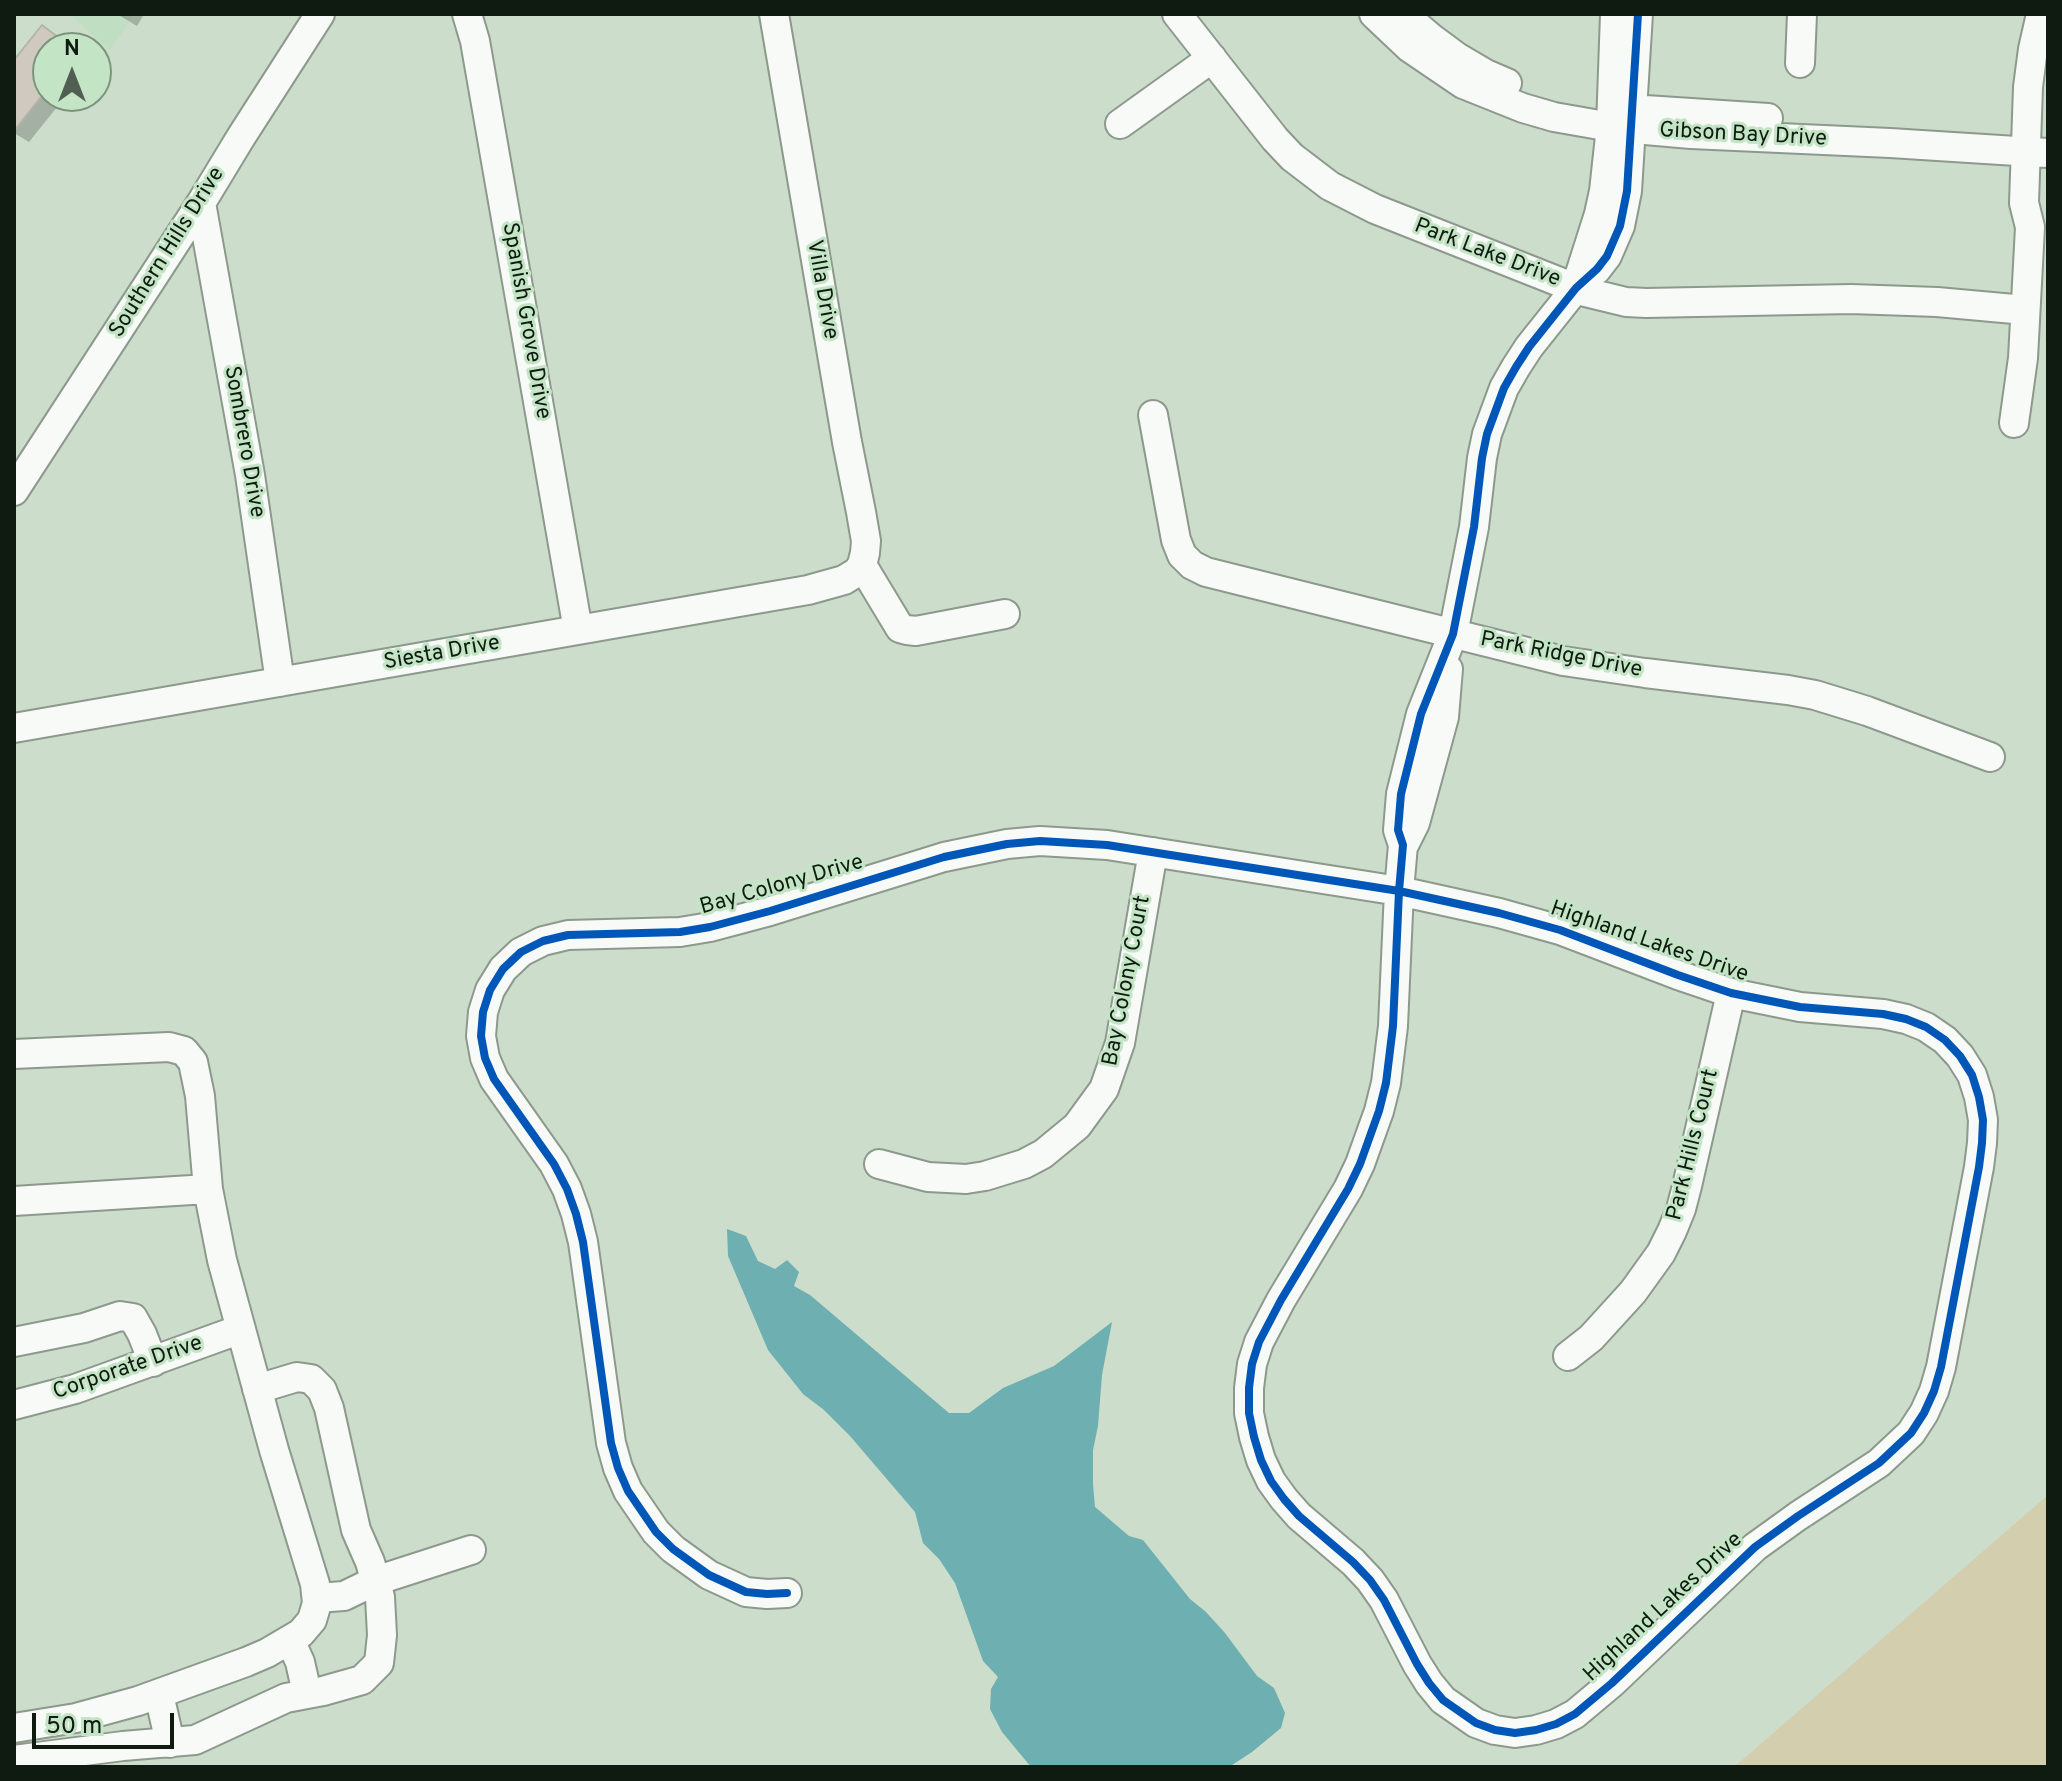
<!DOCTYPE html>
<style>
body{margin:0}
#map{position:relative;width:2062px;height:1781px;overflow:hidden;background:#cdc;font-family:Overpass,sans-serif}
canvas{display:block}
.frame{position:absolute;inset:0;border:16px solid #0f1b10;pointer-events:none}
.north{position:absolute;left:32px;top:32px;width:80px;height:80px;box-sizing:border-box;background:#c4e5c5;border:2px solid #7c947d;border-radius:50%;rotate:0deg;font-size:22px;font-weight:700;line-height:32px;text-align:center;color:#0f1b10}
.north::after{content:'';display:block;margin:auto;width:28px;height:36px;background:#515f52;clip-path:polygon(50% 0,100% 100%,50% 72%,0 100%)}
.scale{position:absolute;left:32px;top:1713px;width:142px;height:36px;box-sizing:border-box;border:4px solid #0f1b10;border-top:0;padding-left:10px;font-size:24px;line-height:28px;white-space:nowrap;color:#0f1b10;-webkit-text-stroke:6px #c4e5c5;paint-order:stroke}
</style>
<div id="map">
<canvas width="2062" height="1781"></canvas>
<div class="frame"></div>
<div class="north">N</div>
<div class="scale">50 m</div>
</div>
<script>
const ctx = document.querySelector('canvas').getContext('2d');
ctx.lineJoin = 'round';
function fill(path, color) {
  ctx.fillStyle = color;
  ctx.fill(path, 'evenodd');
}
function poly(rows) {
  const path = new Path2D();
  for (const r of rows) {
    path.moveTo(r[0], r[1]);
    for (let i = 2; i < r.length; i += 2) path.lineTo(r[i], r[i + 1]);
  }
  return path;
}
function trace(path, color, width, dash) {
  ctx.strokeStyle = color;
  ctx.lineWidth = width;
  ctx.lineCap = dash ? 'butt' : 'round';
  ctx.setLineDash(dash || []);
  ctx.stroke(path);
}
function write(font, color, halo, rows, align = 'center') {
  ctx.font = font + ' Overpass,sans-serif';
  ctx.lineWidth = 6;
  ctx.setLineDash([]);
  ctx.textBaseline = 'middle';
  ctx.strokeStyle = halo;
  ctx.fillStyle = color;
  for (const [text, x, y, turn = 0] of rows) {
    ctx.save();
    ctx.translate(x, y);
    ctx.rotate((+turn || 0) * Math.PI / 180);
    ctx.textAlign = isNaN(turn) ? turn : align;
    if (halo) ctx.strokeText(text, 0, 0);
    ctx.fillText(text, 0, 0);
    ctx.restore();
  }
}
const built = poly([
 [70,14,134,14,110,51]
]);
const green = poly([
 [2048,1495,2048,1767,1734,1767]
]);
const water = poly([
 [727,1229,746,1236,758,1261,775,1269,787,1260,799,1272,794,1286,810,1295,949,1413,969,1413,1003,1388,1054,1366,1112,1322,1102,1375,1098,1426,1093,1450,1093,1484,1095,1507,1129,1536,1143,1540,1190,1599,1206,1612,1225,1633,1257,1676,1274,1688,1285,1713,1281,1728,1252,1752,1229,1767,1031,1767,1002,1732,990,1709,991,1689,998,1677,983,1661,955,1583,939,1559,923,1543,915,1512,850,1436,824,1410,803,1394,768,1350,728,1256]
]);
const shadow = poly([
 [117,14,144,14,137,26],
 [42,27,73,48,48,48,48,96,66,96,29,142,14,133,14,63]
]);
const building = poly([
 [42,25,72,48,48,48,48,88,14,131,14,60,42,25]
]);
const minor = poly([
 [467,14,475,41,578,630],
 [1177,14,1275,139,1292,157,1330,186,1375,209,1585,292,1626,302,1646,303,1851,299,1937,302,2025,310],
 [1374,14,1410,48,1463,84,1523,108,1554,117,1611,127,1691,134,1890,143,2048,153],
 [1403,14,1430,37,1457,57,1486,74,1507,83],
 [1800,63,1802,14],
 [1614,108,1768,118],
 [1120,124,1212,58],
 [201,203,250,475,280,682],
 [1578,280,1599,214,1604,191,1611,127,1615,14],
 [1153,415,1176,540,1182,555,1192,565,1206,572,1563,661,1645,673,1788,690,1815,695,1867,711,1990,757],
 [2014,423,2023,358,2030,227,2024,203,2028,87,2033,49,2041,14],
 [14,491,201,203,241,137,320,14],
 [862,565,900,628,907,630,916,631,1005,614],
 [14,728,808,590,844,580,857,572,862,565,865,553,866,541,861,512,847,442,774,14],
 [1404,845,1415,823,1444,717,1448,669],
 [14,1054,169,1047,184,1051,193,1062,200,1096,208,1189,222,1260,274,1450,315,1584,317,1603,312,1620,301,1633,267,1653,246,1662,138,1701,76,1718,14,1728],
 [879,1164,928,1177,966,1179,985,1176,1024,1164,1043,1154,1077,1126,1104,1089,1120,1043,1153,852],
 [14,1201,208,1189],
 [14,1342,84,1328,120,1316,133,1318,142,1334,153,1362],
 [1568,1356,1591,1338,1633,1292,1661,1253,1672,1231,1681,1209,1687,1186,1731,993],
 [14,1405,75,1389,241,1329],
 [787,1593,767,1594,746,1592,709,1575,673,1549,656,1532,628,1491,618,1468,611,1443,583,1242,576,1214,567,1189,554,1164,494,1079,485,1058,481,1036,483,1012,490,990,503,969,521,952,543,941,568,935,680,932,710,927,770,911,944,857,1007,844,1040,841,1107,845,1399,891,1499,913,1560,930,1678,975,1731,993,1800,1007,1883,1014,1906,1019,1926,1027,1945,1040,1960,1056,1972,1075,1979,1097,1983,1120,1982,1143,1979,1167,1941,1367,1934,1391,1924,1413,1911,1433,1879,1463,1798,1516,1755,1547,1612,1683,1575,1714,1556,1724,1536,1730,1515,1733,1495,1730,1476,1723,1443,1700,1429,1683,1417,1664,1384,1600,1370,1580,1353,1562,1299,1516,1284,1499,1271,1481,1261,1460,1254,1437,1249,1413,1249,1388,1252,1364,1259,1342,1281,1300,1348,1189,1360,1164,1379,1111,1386,1083,1393,1026,1399,891,1403,845,1398,830,1401,794,1421,714,1453,634,1474,527,1482,458,1487,434,1504,388,1516,367,1529,347,1576,288,1597,269,1607,256,1620,226,1627,191,1638,14],
 [317,1598,344,1596,375,1581,471,1550],
 [290,1640,300,1662,307,1693],
 [159,1694,170,1743],
 [14,1760,123,1746,195,1740,286,1698,323,1691,362,1680,379,1663,382,1635,380,1597,370,1562,356,1530,329,1408,322,1390,311,1379,297,1377,257,1389]
]);
const cycleway = poly([
 [787,1593,767,1594,746,1592,709,1575,673,1549,656,1532,628,1491,618,1468,611,1443,583,1242,576,1214,567,1189,554,1164,494,1079,485,1058,481,1036,483,1012,490,990,503,969,521,952,543,941,568,935,680,932,710,927,770,911,944,857,1007,844,1040,841,1107,845,1399,891,1499,913,1560,930,1678,975,1731,993,1800,1007,1883,1014,1906,1019,1926,1027,1945,1040,1960,1056,1972,1075,1979,1097,1983,1120,1982,1143,1979,1167,1941,1367,1934,1391,1924,1413,1911,1433,1879,1463,1798,1516,1755,1547,1612,1683,1575,1714,1556,1724,1536,1730,1515,1733,1495,1730,1476,1723,1443,1700,1429,1683,1417,1664,1384,1600,1370,1580,1353,1562,1299,1516,1284,1499,1271,1481,1261,1460,1254,1437,1249,1413,1249,1388,1252,1364,1259,1342,1281,1300,1348,1189,1360,1164,1379,1111,1386,1083,1393,1026,1399,891,1403,845,1398,830,1401,794,1421,714,1453,634,1474,527,1482,458,1487,434,1504,388,1516,367,1529,347,1576,288,1597,269,1607,256,1620,226,1627,191,1638,14]
]);
const streetNames = [
 ["Gibson Bay Drive",1743,136,3],
 ["Southern Hills Drive",168,253,-58],
 ["Park Lake Drive",1487,254,21],
 ["Villa Drive",821,290,80],
 ["Spanish Grove Drive",525,321,80],
 ["Sombrero Drive",243,442,80],
 ["Siesta Drive",442,654,-10],
 ["Park Ridge Drive",1561,656,11],
 ["Bay Colony Drive",782,886,-16],
 ["Highland Lakes Drive",1649,943,19],
 ["Bay Colony Court",1128,981,-79],
 ["Park Hills Court",1694,1145,-76],
 ["Corporate Drive",128,1369,-19],
 ["Highland Lakes Drive",1664,1608,-43]
];
fill(built, '#c0dec1');
fill(green, '#d3cfae');
fill(water, '#6eafb1');
fill(shadow, '#0003');
fill(building, '#cfc9c0');
trace(building, '#b4b3aa', 2);
trace(minor, '#8c998c', 32);
trace(minor, '#f7faf7', 28);
trace(cycleway, '#0057b8', 8);
write('22px', '#0f1b10', '#c4e5c5', streetNames);
</script>
